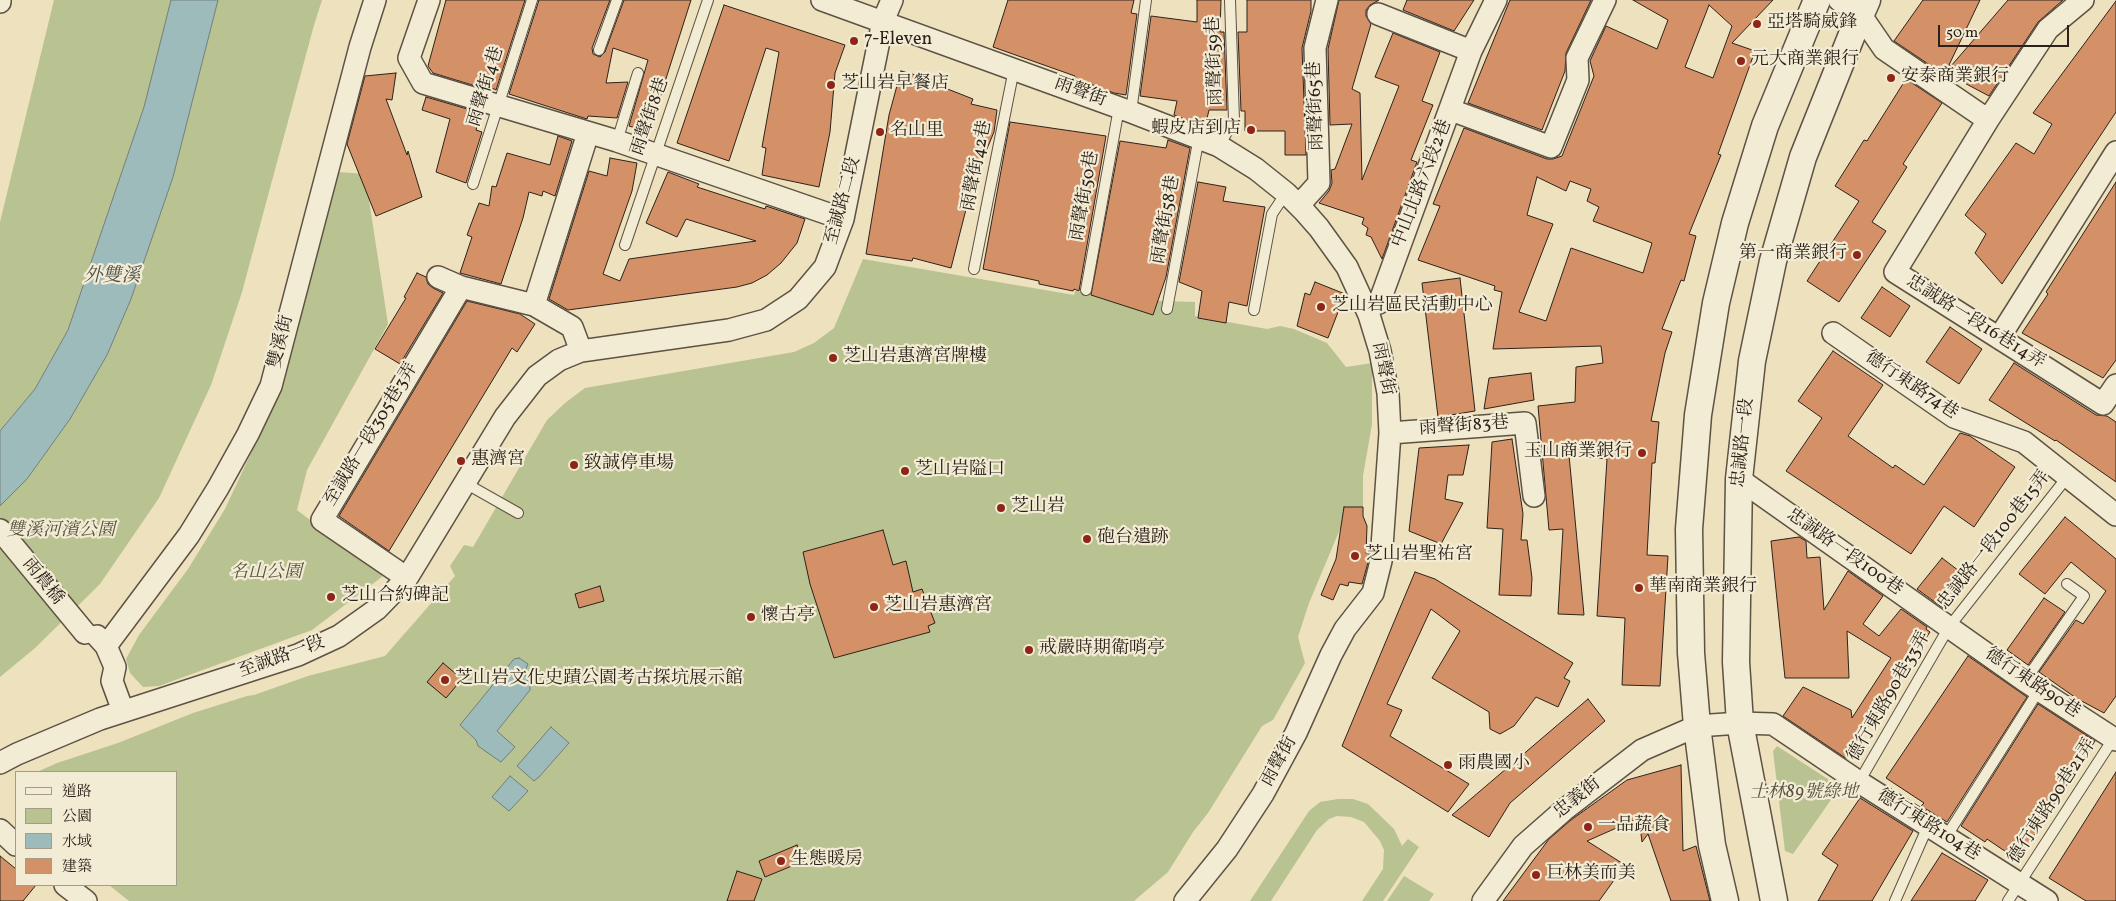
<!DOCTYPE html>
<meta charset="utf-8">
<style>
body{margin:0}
#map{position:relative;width:2116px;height:901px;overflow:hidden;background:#ede1be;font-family:Vollkorn,"Noto Serif TC",serif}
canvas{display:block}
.legend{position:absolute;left:15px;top:771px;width:162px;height:115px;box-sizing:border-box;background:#f3ecd5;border:1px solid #a49b8b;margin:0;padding:6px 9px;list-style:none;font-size:15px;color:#2d221b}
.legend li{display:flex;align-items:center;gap:10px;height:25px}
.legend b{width:25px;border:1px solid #a49b8b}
.scale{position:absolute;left:1938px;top:25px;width:131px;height:22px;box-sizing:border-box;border:2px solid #2d221b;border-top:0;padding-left:6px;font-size:15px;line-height:18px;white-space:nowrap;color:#2d221b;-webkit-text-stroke:4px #f3ecd5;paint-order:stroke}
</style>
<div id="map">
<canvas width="2116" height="901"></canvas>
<ul class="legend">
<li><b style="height:6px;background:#f3ecd5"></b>道路</li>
<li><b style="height:14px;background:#b9c291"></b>公園</li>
<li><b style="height:14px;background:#9ebbbc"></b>水域</li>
<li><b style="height:14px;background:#d49168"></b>建築</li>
</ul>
<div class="scale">50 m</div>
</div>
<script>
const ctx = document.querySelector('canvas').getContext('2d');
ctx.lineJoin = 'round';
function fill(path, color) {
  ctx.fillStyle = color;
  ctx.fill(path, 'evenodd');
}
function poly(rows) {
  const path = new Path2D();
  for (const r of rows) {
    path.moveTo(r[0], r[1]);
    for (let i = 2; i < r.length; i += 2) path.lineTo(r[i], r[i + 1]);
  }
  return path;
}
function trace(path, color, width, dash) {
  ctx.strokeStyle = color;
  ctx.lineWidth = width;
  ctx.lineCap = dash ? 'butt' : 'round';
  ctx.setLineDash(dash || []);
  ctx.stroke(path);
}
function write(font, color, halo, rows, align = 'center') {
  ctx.font = font + ' Vollkorn,"Noto Serif TC",serif';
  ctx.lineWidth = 4.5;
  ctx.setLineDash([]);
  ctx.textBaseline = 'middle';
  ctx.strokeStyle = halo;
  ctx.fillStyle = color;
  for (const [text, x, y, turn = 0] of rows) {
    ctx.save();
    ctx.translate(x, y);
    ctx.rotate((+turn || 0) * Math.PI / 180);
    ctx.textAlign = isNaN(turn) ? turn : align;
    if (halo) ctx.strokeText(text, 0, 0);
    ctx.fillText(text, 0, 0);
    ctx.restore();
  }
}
const green = poly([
 [54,0,171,0,144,107,68,330,35,389,0,431,0,222],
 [218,0,322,0,314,25,242,292,211,385,159,498,100,584,35,648,0,677,0,506,27,479,70,419,107,355,131,299,173,177],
 [338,172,365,174,388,324,307,470,297,510,383,576,312,630,159,686,143,687,130,673,126,659,139,635,188,569,225,509,284,382],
 [863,259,1074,295,1075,291,1133,300,1195,302,1195,316,1267,329,1280,326,1294,329,1327,343,1346,367,1372,363,1372,424,1363,476,1363,516,1343,522,1309,603,1298,637,1305,663,1273,720,1262,726,1208,813,1193,832,1168,872,1134,901,129,901,109,885,176,885,176,772,37,772,57,763,118,743,193,713,247,696,254,695,308,676,385,656,455,576,450,566,464,545,473,547,547,420,565,403,585,388,794,352,814,343,834,328],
 [1777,746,1840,787,1793,854,1785,851,1773,751],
 [1338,799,1353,799,1368,804,1394,829,1402,846,1408,839,1419,847,1383,901,1362,901,1383,869,1384,850,1380,841,1364,822,1351,817,1337,816,1329,819,1317,830,1271,901,1250,901,1309,811,1320,802],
 [1404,876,1434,894,1429,901,1387,901]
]);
const water = poly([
 [171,0,218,0,173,177,131,299,107,355,70,419,27,479,0,506,0,431,35,389,68,330,144,107,171,0],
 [519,658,528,664,524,673,530,685,530,690,497,731,515,747,501,762,478,746,476,740,460,725,514,659,519,658],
 [551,727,569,743,539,777,534,781,517,766,551,727],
 [510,776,528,791,509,811,492,797,510,776]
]);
const building = poly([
 [446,0,525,0,496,90,492,88,492,91,433,73,428,66,446,0],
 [539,0,610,0,592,48,593,54,600,57,605,52,624,0,691,0,649,132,629,126,648,60,613,48,606,83,628,82,617,118,588,116,587,119,509,94,539,0],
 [1008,0,1134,0,1131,13,1137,14,1126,95,1114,93,1074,78,1075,76,993,47,1008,0],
 [1197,0,1221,0,1220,32,1224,32,1227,110,1209,110,1205,127,1174,115,1177,101,1140,96,1151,16,1197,22,1197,0],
 [1247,0,1311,0,1311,11,1302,48,1306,155,1285,155,1285,131,1245,131,1245,111,1241,111,1238,32,1247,32,1247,0],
 [1339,0,1379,0,1370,5,1366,10,1366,16,1371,24,1352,89,1360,93,1362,180,1399,86,1375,77,1393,33,1440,52,1422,101,1433,105,1411,160,1417,162,1382,259,1371,237,1366,235,1368,228,1362,224,1364,218,1319,203,1329,191,1332,183,1331,170,1335,169,1352,124,1330,125,1328,49,1339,0],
 [1407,0,1474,0,1454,31,1403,10,1407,0],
 [1510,0,1591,0,1566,53,1565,71,1542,130,1468,103,1510,0],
 [1633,0,1773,0,1732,43,1755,51,1718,154,1721,155,1689,234,1696,236,1684,281,1681,280,1662,329,1672,332,1665,353,1651,421,1659,422,1655,463,1652,463,1647,555,1668,556,1660,686,1622,685,1625,618,1597,616,1607,459,1569,455,1584,615,1558,614,1563,529,1549,530,1538,406,1575,402,1576,367,1603,363,1601,346,1493,349,1502,292,1494,290,1495,286,1418,260,1440,206,1433,204,1464,128,1547,159,1553,159,1562,156,1594,76,1590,61,1606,26,1657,49,1668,20,1633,0],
 [1709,5,1732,26,1713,78,1685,67,1709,5],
 [1537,177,1566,191,1570,181,1591,189,1587,201,1599,207,1593,221,1652,243,1643,273,1571,248,1546,321,1519,312,1553,224,1527,215,1537,177],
 [1923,0,1980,0,1949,65,1951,66,2008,0,2063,0,2038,22,1989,96,1957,79,1955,82,1894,41,1923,0],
 [2116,1,2116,112,2002,284,1975,253,1986,234,1965,215,2016,143,2034,154,2052,124,2033,113,2116,1],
 [724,5,845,45,835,73,830,132,819,187,762,175,766,148,762,147,779,52,766,48,729,161,677,143,724,5],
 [901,71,941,82,940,86,973,99,971,104,997,110,994,132,973,182,951,268,913,258,912,261,866,254,889,115,901,71],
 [396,73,392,100,386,99,407,155,408,151,422,197,376,216,347,144,365,76,396,73],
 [1906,79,1942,103,1903,164,1907,167,1872,222,1886,231,1839,302,1807,281,1859,201,1835,186,1864,140,1867,141,1906,79],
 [426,97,481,113,476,130,482,132,466,183,436,172,450,119,422,110,426,97],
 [1010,122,1106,136,1079,291,1074,289,1073,291,1039,284,1039,281,983,269,1010,122],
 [558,136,572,141,555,196,543,191,542,196,529,192,523,218,501,284,460,273,472,237,467,235,479,203,489,206,492,186,496,187,507,153,550,165,558,136],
 [1168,140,1190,148,1166,277,1153,315,1091,295,1120,141,1166,148,1168,140],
 [610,158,637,163,632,191,603,274,620,281,629,259,756,241,686,219,677,237,646,223,668,172,699,184,697,187,765,209,766,206,805,219,797,243,781,263,767,275,752,283,737,287,568,310,549,299,589,171,607,176,610,158],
 [1198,182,1226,187,1223,201,1265,207,1247,306,1229,302,1226,323,1198,318,1202,291,1179,282,1198,182],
 [2116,182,2116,360,2103,378,2022,333,2048,294,2046,292,2116,182],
 [417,273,426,277,428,284,433,288,443,293,400,364,375,349,406,298,404,297,417,273],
 [1460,278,1475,411,1438,417,1422,283,1460,278],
 [1315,282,1345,294,1328,338,1297,326,1305,293,1310,295,1315,282],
 [1882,287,1910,306,1890,337,1861,318,1882,287],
 [467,301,520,314,535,324,517,352,512,348,389,551,339,516,467,301],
 [1950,327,1982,349,1959,384,1926,362,1950,327],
 [1833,351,1883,385,1848,436,1893,468,1895,465,1924,485,1960,433,1970,436,2015,467,1974,527,1944,506,1911,554,1786,471,1822,418,1798,401,1833,351],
 [2014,363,2096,415,2107,416,2116,422,2116,482,2056,440,2055,441,1989,400,2014,363],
 [1531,373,1534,400,1484,409,1489,378,1531,373],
 [1512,439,1523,514,1521,540,1527,540,1532,578,1531,596,1499,595,1503,529,1487,528,1492,442,1512,439],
 [1469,445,1463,475,1448,475,1445,499,1463,503,1441,544,1409,531,1419,448,1469,445],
 [1344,507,1363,507,1363,516,1367,526,1366,553,1369,553,1369,559,1362,584,1349,582,1348,586,1340,584,1333,600,1321,595,1336,559,1344,507],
 [2065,517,2116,559,2116,696,2104,713,2076,698,2039,672,2076,620,2083,624,2106,591,2071,562,2045,594,2019,574,2065,517],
 [883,530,893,565,906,561,913,592,922,589,935,623,928,626,930,632,834,658,810,584,803,552,883,530],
 [1799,537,1806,541,1807,558,1820,557,1824,610,1848,571,1883,596,1863,624,1879,636,1901,609,1927,627,1926,629,1930,632,1847,759,1783,716,1803,687,1851,710,1852,718,1891,658,1847,631,1849,678,1785,678,1771,541,1799,537],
 [1942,558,1967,577,1943,608,1917,589,1942,558],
 [1415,572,1435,579,1573,663,1564,678,1570,681,1558,707,1536,697,1514,726,1500,734,1490,729,1489,712,1432,678,1460,631,1431,609,1387,704,1402,710,1390,736,1469,784,1448,812,1342,746,1415,572],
 [600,586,604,601,579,608,575,594,600,586],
 [2044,598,2065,612,2028,665,2007,650,2044,598],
 [1968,656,2027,697,1947,822,1921,806,1924,803,1886,778,1968,656],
 [443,663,462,679,446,698,427,682,443,663],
 [1588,699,1605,721,1510,803,1489,837,1452,815,1588,699],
 [2038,704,2095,741,2018,860,1987,839,1985,842,1961,826,2038,704],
 [1681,765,1683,851,1696,846,1710,901,1671,901,1648,834,1642,842,1639,818,1587,841,1625,865,1599,901,1503,901,1549,839,1571,820,1627,780,1681,765],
 [2116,772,2116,901,2086,901,2049,878,2116,772],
 [1860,798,1913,831,1872,901,1818,901,1838,865,1822,854,1860,798],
 [797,845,804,861,765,877,759,861,797,845],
 [1942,853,1988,880,1975,901,1911,901,1942,853],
 [0,856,16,869,16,885,36,885,23,901,0,901,0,856],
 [737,871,762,879,754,901,727,901,737,871]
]);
const service = poly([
 [599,50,617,0],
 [1131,112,1146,0],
 [617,141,638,73],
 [1219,146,1234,120,1230,0],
 [473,184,532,0],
 [625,245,708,0],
 [974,269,1014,69],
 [1086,290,1119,108],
 [1167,309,1199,137],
 [1254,310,1272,214,1286,193],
 [465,483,518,513],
 [2025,681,2084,596,2067,584],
 [1859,782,1949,627,2068,476],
 [1946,837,2039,690],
 [1895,901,1928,826],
 [2008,901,2115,736]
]);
const minor = poly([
 [429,0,409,58,423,83,617,141,843,219],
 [822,0,1131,112,1219,146,1256,169,1286,193,1304,211,1319,228,1347,267,1369,315,1380,351,1388,393,1390,433,1381,561,1373,593,1345,629,1331,655,1296,733,1263,794,1227,849,1185,901],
 [1839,0,1860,14,1884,49,1988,120],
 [2083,0,2048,29,1988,120,1895,272,2103,404,2116,385],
 [0,2,0,0],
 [1378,14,1471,51],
 [1451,110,1551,147,1578,80,1577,58,1605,0],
 [1299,205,1319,183,1315,48,1327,0],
 [438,277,461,287,534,305,572,327,581,351],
 [534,305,588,133],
 [1366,306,1379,303,1471,51,1496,0],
 [1833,333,1954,417,2024,442,2116,515],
 [1999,338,2116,152],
 [1390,433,1525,423,1534,496],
 [1739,479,2025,681,2116,740],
 [0,530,85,633],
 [407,578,322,520,461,287],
 [97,636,106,646,115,667,112,681,123,711],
 [106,646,189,535,218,488,248,434,271,386,360,47,375,0],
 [0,763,17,754,100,719,298,655,339,636,377,609,407,578,505,417,537,376,559,360,581,351,729,330,766,320,798,299,825,267,843,219,883,21,892,0],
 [0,830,16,845],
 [65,885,86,901],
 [1483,901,1523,846,1564,810,1642,750,1697,726,1740,723,1773,724,1859,782,2047,901]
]);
const tertiary = poly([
 [1725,901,1712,845,1697,726,1691,653,1689,529,1698,415,1716,303,1735,223,1765,126,1817,0],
 [1774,901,1740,723,1736,662,1739,479,1752,361,1773,261,1803,157,1853,32,1867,0]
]);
const markers = [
 [1757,24,5,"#8f2418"],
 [854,41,5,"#8f2418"],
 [1741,61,5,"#8f2418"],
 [1891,78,5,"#8f2418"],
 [831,85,5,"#8f2418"],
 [1251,130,5,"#8f2418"],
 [880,132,5,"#8f2418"],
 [1857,255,5,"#8f2418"],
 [1321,307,5,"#8f2418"],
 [833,358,5,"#8f2418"],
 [1642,453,5,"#8f2418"],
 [461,461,5,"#8f2418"],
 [574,465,5,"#8f2418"],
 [905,471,5,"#8f2418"],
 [1001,508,5,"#8f2418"],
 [1087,539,5,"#8f2418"],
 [1355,556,5,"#8f2418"],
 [1639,588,5,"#8f2418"],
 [331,597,5,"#8f2418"],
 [874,607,5,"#8f2418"],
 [751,617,5,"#8f2418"],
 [1029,650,5,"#8f2418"],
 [445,680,5,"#8f2418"],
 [1448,765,5,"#8f2418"],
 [1588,827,5,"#8f2418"],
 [781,861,5,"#8f2418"],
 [1536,875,5,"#8f2418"]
];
const poiNames = [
 ["亞塔騎威鋒",1767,24],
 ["7-Eleven",864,41],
 ["元大商業銀行",1751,61],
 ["安泰商業銀行",1901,78],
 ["芝山岩早餐店",841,85],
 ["蝦皮店到店",1241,130,"right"],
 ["名山里",890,132],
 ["第一商業銀行",1847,255,"right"],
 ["芝山岩區民活動中心",1331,307],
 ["芝山岩惠濟宮牌樓",843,358],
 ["玉山商業銀行",1632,453,"right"],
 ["惠濟宮",471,461],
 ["致誠停車場",584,465],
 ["芝山岩隘口",915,471],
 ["芝山岩",1011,508],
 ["砲台遺跡",1097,539],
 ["芝山岩聖祐宮",1365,556],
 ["華南商業銀行",1649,588],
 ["芝山合約碑記",341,597],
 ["芝山岩惠濟宮",884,607],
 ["懷古亭",761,617],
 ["戒嚴時期衛哨亭",1039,650],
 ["芝山岩文化史蹟公園考古探坑展示館",455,680],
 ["雨農國小",1458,765],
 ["一品蔬食",1598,827],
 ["生態暖房",791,861],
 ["巨林美而美",1546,875]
];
const streetNames = [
 ["雨聲街59巷",1216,61,-92],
 ["雨聲街4巷",487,87,-73],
 ["雨聲街",1080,93,20],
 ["雨聲街65巷",1317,106,-92],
 ["雨聲街8巷",651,117,-71],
 ["雨聲街42巷",978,166,-79],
 ["中山北路六段2巷",1423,184,-69],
 ["雨聲街50巷",1086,196,-80],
 ["至誠路二段",844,201,-75],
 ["雨聲街58巷",1167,220,-80],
 ["忠誠路一段16巷14弄",1975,323,32],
 ["雙溪街",282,342,-76],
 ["雨聲街",1382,369,79],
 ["德行東路74巷",1911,386,34],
 ["雨聲街83巷",1464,427,-4],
 ["至誠路一段305巷3弄",372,435,-59],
 ["忠誠路一段",1744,443,-84],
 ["忠誠路一段100巷15弄",1995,541,-52],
 ["忠誠路一段100巷",1844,553,35],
 ["雨農橋",42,582,51],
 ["至誠路一段",282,658,-20],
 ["德行東路90巷",2032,684,34],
 ["德行東路90巷33弄",1890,697,-60],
 ["雨聲街",1280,762,-61],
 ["忠義街",1578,799,-39],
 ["德行東路90巷21弄",2053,802,-57],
 ["德行東路104巷",1928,826,32]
];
const parkNames = [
 ["雙溪河濱公園",61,532],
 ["名山公園",266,574],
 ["士林89號綠地",1804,794]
];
const waterNames = [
 ["外雙溪",112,278]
];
fill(green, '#b9c291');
fill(water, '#9ebbbc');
trace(water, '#717e7c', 1);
fill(building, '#d49168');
trace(building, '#2d221b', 1);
trace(service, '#5d5244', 12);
trace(minor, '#5d5244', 24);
trace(tertiary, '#5d5244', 29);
trace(service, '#f3ecd5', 10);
trace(minor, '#f3ecd5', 21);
trace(tertiary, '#f3ecd5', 26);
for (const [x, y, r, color] of markers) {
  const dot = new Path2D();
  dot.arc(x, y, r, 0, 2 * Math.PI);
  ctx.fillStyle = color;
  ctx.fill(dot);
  trace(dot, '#f3ecd5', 2);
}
write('18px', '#2d221b', '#f3ecd5', poiNames, 'left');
write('18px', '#2d221b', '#f3ecd5', streetNames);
write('italic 18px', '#57523e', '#f3ecd5', parkNames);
write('italic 19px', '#4f504b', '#f3ecd5', waterNames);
</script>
